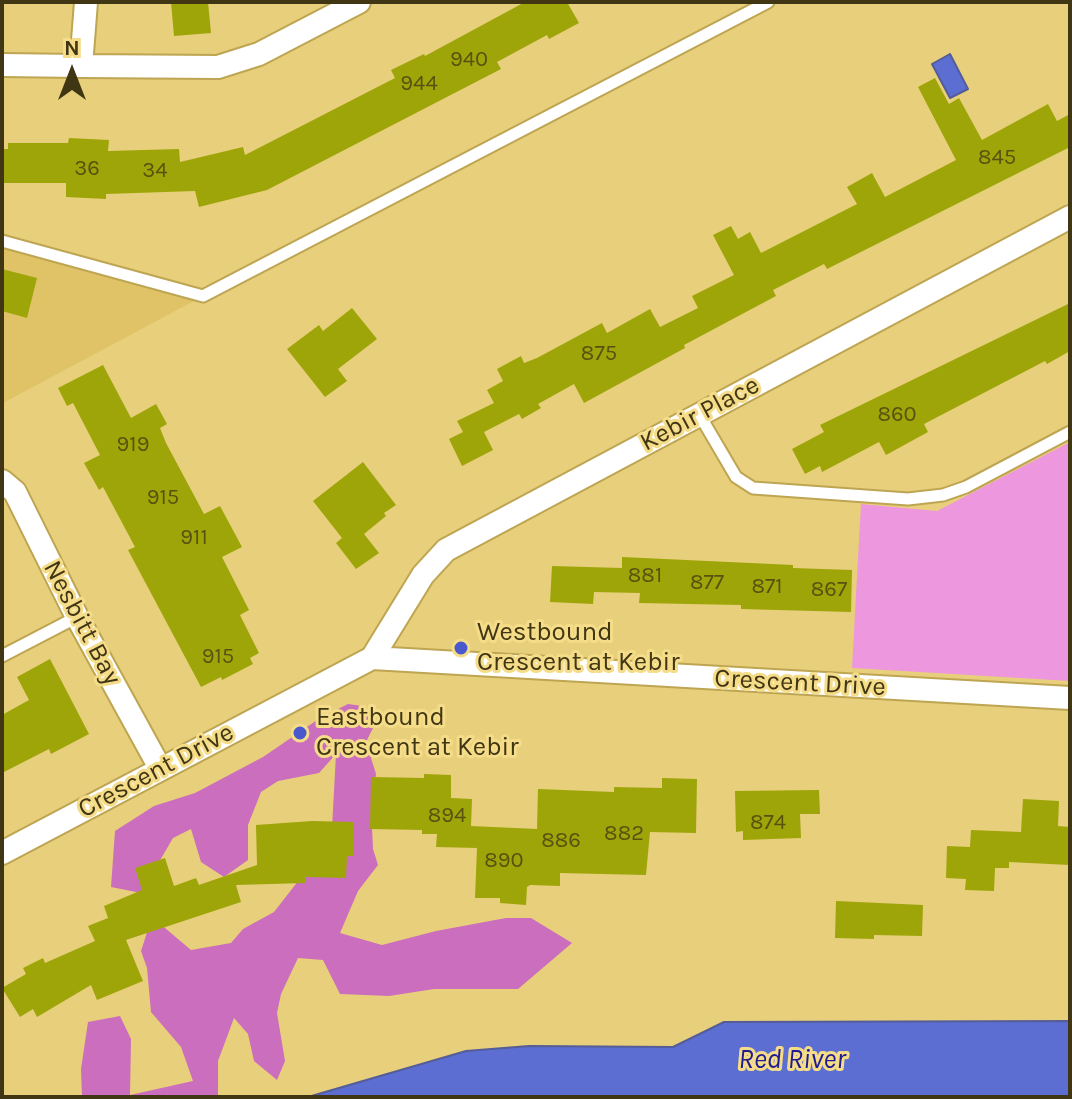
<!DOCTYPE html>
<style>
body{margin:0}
#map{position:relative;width:1072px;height:1099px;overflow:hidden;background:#e8cf7b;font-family:Karla,sans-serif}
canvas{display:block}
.frame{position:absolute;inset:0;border:4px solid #413613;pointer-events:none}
.north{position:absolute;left:32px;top:32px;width:80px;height:80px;-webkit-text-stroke:6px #f5dc88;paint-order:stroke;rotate:0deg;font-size:22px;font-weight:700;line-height:32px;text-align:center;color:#413613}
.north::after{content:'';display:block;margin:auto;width:28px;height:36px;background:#413613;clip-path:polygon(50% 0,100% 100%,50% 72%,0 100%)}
</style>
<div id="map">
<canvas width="1072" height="1099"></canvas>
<div class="frame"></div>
<div class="north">N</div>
</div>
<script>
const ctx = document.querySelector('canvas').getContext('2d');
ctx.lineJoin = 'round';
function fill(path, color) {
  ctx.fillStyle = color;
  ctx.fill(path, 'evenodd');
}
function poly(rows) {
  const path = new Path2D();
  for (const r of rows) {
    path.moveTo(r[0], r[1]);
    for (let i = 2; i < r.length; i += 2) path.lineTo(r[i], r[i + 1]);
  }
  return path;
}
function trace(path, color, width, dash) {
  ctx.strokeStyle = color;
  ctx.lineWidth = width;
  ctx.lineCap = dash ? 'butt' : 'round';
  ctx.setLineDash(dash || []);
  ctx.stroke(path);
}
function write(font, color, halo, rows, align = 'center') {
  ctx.font = font + ' Karla,sans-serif';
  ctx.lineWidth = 6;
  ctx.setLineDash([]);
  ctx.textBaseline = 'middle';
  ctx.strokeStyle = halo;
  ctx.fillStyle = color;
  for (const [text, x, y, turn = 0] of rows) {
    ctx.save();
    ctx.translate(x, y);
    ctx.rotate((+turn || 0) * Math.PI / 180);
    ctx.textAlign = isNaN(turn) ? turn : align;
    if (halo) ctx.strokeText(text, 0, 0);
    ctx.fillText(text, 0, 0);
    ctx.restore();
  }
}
const built = poly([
 [2,241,203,296,5,402,2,413]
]);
const green = poly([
 [1070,442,1070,681,852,668,861,504,937,511]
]);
const forest = poly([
 [348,704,362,706,374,726,366,742,376,774,371,806,373,849,378,865,358,891,340,933,382,945,436,931,506,918,531,918,572,943,518,989,434,989,389,996,340,994,323,960,298,958,281,994,277,1013,285,1061,277,1080,254,1061,248,1034,234,1018,218,1061,218,1097,82,1097,81,1069,88,1022,120,1016,131,1039,130,1095,193,1081,181,1047,151,1012,147,968,141,951,152,917,191,950,231,943,243,929,274,912,320,853,332,828,336,754,319,773,278,781,261,792,248,825,248,860,224,877,201,862,191,829,173,838,141,893,111,887,115,831,154,806,195,793,263,757,320,718]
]);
const water = poly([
 [950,54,968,89,950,98,932,64,950,54],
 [1070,1021,1070,1097,308,1097,466,1051,529,1046,673,1047,724,1022,1070,1021]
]);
const building = poly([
 [171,2,208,2,211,33,174,36],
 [525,2,567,2,579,23,549,39,547,35,497,62,501,69,267,190,199,207,195,191,106,194,106,199,66,197,66,183,2,183,2,149,8,149,8,143,68,143,69,138,109,140,108,151,179,149,180,162,243,147,245,155,395,78,391,70,424,54,425,56],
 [935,78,949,104,959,98,982,140,1048,104,1057,121,1070,114,1070,147,827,269,824,264,773,290,776,296,684,345,685,348,584,403,574,384,538,404,541,408,522,419,519,414,484,432,493,450,462,466,449,439,463,432,457,421,494,403,487,390,503,381,497,369,521,356,524,363,537,358,602,323,607,333,650,309,660,327,698,308,692,296,734,275,713,235,731,226,738,239,750,232,761,253,857,204,847,187,872,173,885,197,956,160,918,87],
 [2,269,37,278,27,318,2,311],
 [1070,303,1070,351,1047,364,1045,361,924,424,928,432,886,455,879,442,822,472,820,466,805,474,792,449,824,432,820,425],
 [352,308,377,339,338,369,347,381,325,397,287,349,319,325,323,331],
 [103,365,131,418,156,404,167,424,160,428,166,443,204,514,220,506,242,547,222,557,249,610,240,615,259,653,250,658,253,664,222,680,221,677,201,687,128,550,135,547,103,487,99,490,84,463,100,455,73,403,67,406,58,388],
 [363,462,396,505,384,513,386,516,364,534,379,553,356,569,336,543,342,538,313,501],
 [622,557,793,565,793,568,852,570,851,612,741,609,741,605,639,603,640,593,594,592,593,604,550,602,552,566,622,568],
 [50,659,89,734,51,754,49,749,2,773,2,715,29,700,17,677],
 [424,774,451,775,451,798,472,799,471,826,537,829,538,789,614,792,614,787,662,788,662,778,697,779,696,833,650,832,646,875,560,873,560,886,530,885,527,887,526,905,500,903,500,898,475,898,477,848,436,847,437,834,422,834,422,830,370,829,371,777,424,778],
 [819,790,820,814,800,814,801,838,743,840,743,831,736,832,735,791],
 [1023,799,1059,801,1058,826,1070,827,1070,865,1009,862,1009,868,995,868,994,891,965,890,966,879,946,878,947,846,970,847,971,830,1021,832],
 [312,821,354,822,353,856,347,856,346,878,305,877,305,883,236,885,241,902,126,940,143,981,97,1000,91,985,37,1017,33,1009,20,1017,2,988,26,974,23,968,43,958,45,963,95,941,88,926,108,918,104,906,142,890,135,868,165,858,174,886,196,878,199,885,257,865,256,825],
 [836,901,923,905,922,936,874,935,874,939,835,938]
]);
const service = poly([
 [2,241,203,296,768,2],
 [699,414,736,477,753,488,908,499,943,495,966,487,1070,432],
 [2,656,77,617]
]);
const minor = poly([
 [2,65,81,66,86,2],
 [81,66,218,67,259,54,359,2],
 [2,481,15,492,77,617,160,768],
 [372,658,423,575,446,550,1070,217],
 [2,853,372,658,1070,698]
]);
const markers = [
 [461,648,8,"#4958cd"],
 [300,733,8,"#4958cd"]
];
const numberNames = [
 ["940",469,60],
 ["944",419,84],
 ["845",997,158],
 ["36",87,169],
 ["34",155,171],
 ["875",599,354],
 ["860",897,415],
 ["919",133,445],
 ["915",163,498],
 ["911",194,538],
 ["881",645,576],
 ["877",707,583],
 ["871",767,587],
 ["867",829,590],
 ["915",218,657],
 ["894",447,816],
 ["874",768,823],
 ["882",624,834],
 ["886",561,841],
 ["890",504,861]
];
const streetNames = [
 ["Kebir Place",700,414,-28],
 ["Nesbitt Bay",82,623,62],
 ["Crescent Drive",800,683,3],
 ["Crescent Drive",156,771,-28]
];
const poiNames = [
 ["Westbound",477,633],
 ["Crescent at Kebir",477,663],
 ["Eastbound",316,718],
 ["Crescent at Kebir",316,748]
];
const waterNames = [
 ["Red River",792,1060]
];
fill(built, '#e0c367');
fill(green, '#ed97df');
fill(forest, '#ca6ebd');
fill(water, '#5c6ed1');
trace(water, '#545d98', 2);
fill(building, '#9ea509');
trace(service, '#bea552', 15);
trace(minor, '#bea552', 26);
trace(service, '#fff', 11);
trace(minor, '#fff', 22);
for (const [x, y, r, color] of markers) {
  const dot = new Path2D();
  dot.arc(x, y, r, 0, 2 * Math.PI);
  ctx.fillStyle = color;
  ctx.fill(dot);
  trace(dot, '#f5dc88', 3);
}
write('22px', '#585210', null, numberNames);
write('26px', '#413613', '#f5dc88', streetNames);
write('26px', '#413613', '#f5dc88', poiNames, 'left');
write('italic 28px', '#211b92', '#f5dc88', waterNames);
</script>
